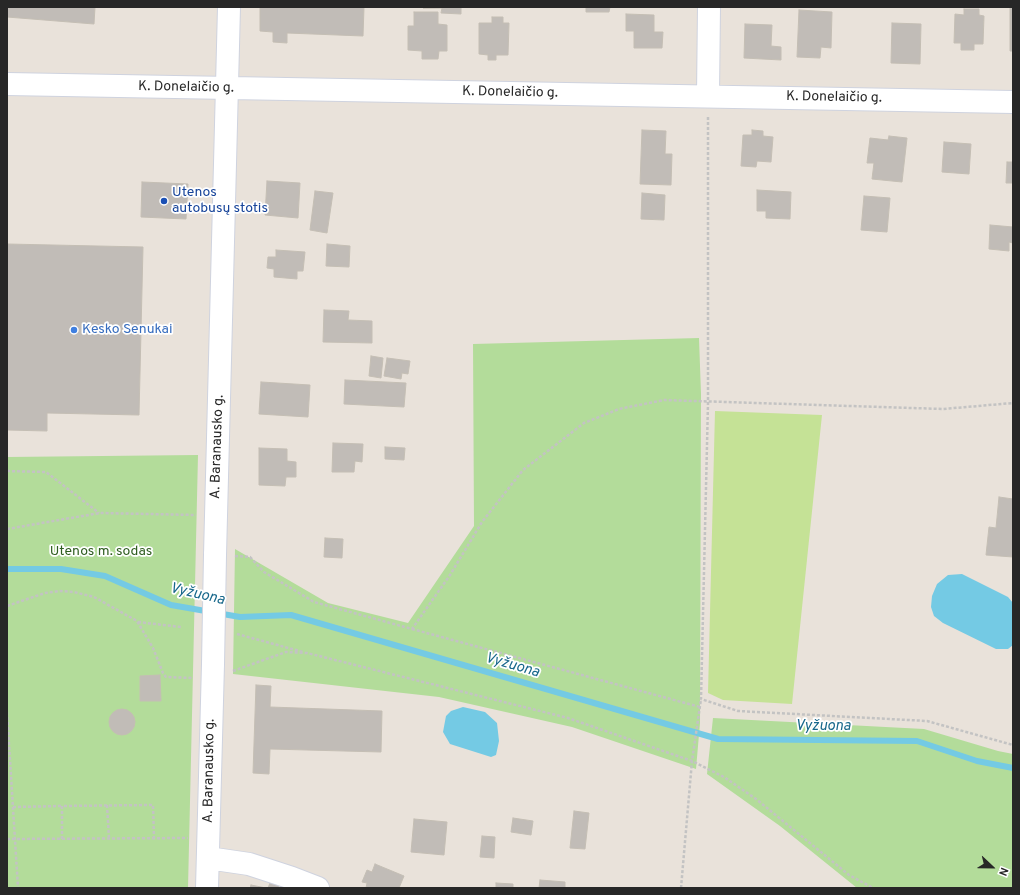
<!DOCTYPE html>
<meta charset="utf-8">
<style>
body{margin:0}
#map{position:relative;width:1020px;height:895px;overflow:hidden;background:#e9e2da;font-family:Overpass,sans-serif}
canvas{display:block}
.frame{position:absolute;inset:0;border:8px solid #272727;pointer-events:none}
.north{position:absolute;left:972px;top:847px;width:40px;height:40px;-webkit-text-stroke:3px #fff;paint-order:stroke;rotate:112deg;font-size:11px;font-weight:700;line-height:16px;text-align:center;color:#272727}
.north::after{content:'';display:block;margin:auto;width:14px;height:18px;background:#272727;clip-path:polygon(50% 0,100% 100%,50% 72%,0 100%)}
</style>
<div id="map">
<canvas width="1020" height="895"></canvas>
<div class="frame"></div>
<div class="north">N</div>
</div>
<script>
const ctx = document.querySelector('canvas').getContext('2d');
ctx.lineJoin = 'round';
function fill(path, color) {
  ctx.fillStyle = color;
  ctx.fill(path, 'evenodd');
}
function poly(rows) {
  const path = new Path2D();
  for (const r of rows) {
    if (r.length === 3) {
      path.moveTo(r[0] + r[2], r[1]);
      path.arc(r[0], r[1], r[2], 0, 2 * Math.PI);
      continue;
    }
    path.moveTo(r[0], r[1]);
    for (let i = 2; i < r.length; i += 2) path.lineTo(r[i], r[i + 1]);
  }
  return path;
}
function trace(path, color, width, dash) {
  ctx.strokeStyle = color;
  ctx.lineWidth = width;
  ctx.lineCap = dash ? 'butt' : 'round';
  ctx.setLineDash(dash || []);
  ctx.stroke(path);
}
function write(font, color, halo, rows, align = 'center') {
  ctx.font = font + ' Overpass,sans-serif';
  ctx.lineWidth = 3.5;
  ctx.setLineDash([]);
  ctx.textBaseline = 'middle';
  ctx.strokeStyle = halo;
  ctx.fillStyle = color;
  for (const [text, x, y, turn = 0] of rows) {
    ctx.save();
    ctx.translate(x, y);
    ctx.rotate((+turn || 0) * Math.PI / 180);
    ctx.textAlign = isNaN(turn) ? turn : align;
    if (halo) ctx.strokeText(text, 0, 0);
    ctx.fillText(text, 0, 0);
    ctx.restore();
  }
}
const green = poly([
 [699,338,701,394,700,723,696,769,572,727,439,697,233,674,235,549,328,603,408,623,474,526,473,344],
 [198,455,188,888,7,888,7,457],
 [713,718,924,729,998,751,1013,754,1013,888,857,888,780,826,707,774]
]);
const pitch = poly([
 [715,411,822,415,792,704,723,700,708,693]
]);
const water = poly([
 [962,574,1008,597,1013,603,1013,645,1008,649,996,649,943,623,934,616,931,607,932,596,937,584,948,575],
 [463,707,485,712,497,723,499,741,496,755,491,757,450,744,443,732,446,716,451,711]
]);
const stream = poly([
 [7,569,61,569,105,576,171,605,240,617,291,615,718,739,917,741,977,761,1013,768]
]);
const building = poly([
 [7,7,95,7,94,24,7,17,7,7],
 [260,7,364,7,363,36,287,33,287,43,273,42,273,32,260,31,260,7],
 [461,7,461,14,441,13,442,8,423,8,470,7,461,7],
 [586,7,610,7,609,12,586,12,586,7],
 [1010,7,1013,7,1013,51,1010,51,1010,7],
 [964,9,979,9,979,15,984,16,983,44,974,44,974,50,961,50,961,43,954,43,955,14,964,15,964,9],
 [799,10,832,12,831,48,821,47,820,58,797,57,799,10],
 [414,12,438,12,438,24,447,25,447,51,439,51,438,59,422,59,422,51,408,50,408,26,414,26,414,12],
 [626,14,654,15,654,32,663,32,662,48,634,48,634,31,626,31,626,14],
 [492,17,503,17,503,23,509,23,508,55,496,55,496,60,488,60,488,55,479,54,479,23,492,23,492,17],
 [892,23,921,24,920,64,891,63,892,23],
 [745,24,772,25,771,46,781,47,781,60,744,58,745,24],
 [642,130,666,131,665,154,672,154,671,185,640,184,642,130],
 [752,130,763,131,763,136,773,137,771,162,757,161,756,167,741,166,743,135,752,135,752,130],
 [889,136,907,138,902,182,872,179,874,163,867,163,870,138,888,140,889,136],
 [944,142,971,144,969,174,942,172,944,142],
 [1007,162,1013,162,1013,183,1006,183,1007,162],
 [267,181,300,183,298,218,265,215,267,181],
 [142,182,188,184,186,219,141,217,142,182],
 [757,190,791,192,790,219,766,218,766,211,757,211,757,190],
 [315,191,333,193,327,233,310,230,315,191],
 [642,193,665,195,664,220,641,219,642,193],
 [864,196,890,198,887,232,861,230,864,196],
 [990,225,1013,227,1013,243,1009,242,1009,251,989,249,990,225],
 [7,244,143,247,139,415,47,413,47,431,7,430,7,244],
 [327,244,350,246,349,267,326,266,327,244],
 [276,250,305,252,303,271,297,271,297,279,274,277,274,269,267,268,268,257,276,257,276,250],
 [324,310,349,311,348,320,372,321,372,343,323,342,324,310],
 [371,356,383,358,381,378,369,376,371,356],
 [387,358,410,361,408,374,402,373,401,379,384,376,387,358],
 [345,380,406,383,404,407,344,404,345,380],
 [261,382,310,385,308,417,259,414,261,382],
 [333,443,363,444,362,462,355,461,354,472,332,472,333,443],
 [385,447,405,448,404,460,385,459,385,447],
 [259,448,287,449,287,461,296,462,296,477,286,477,285,486,259,485,259,448],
 [999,497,1013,499,1013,557,986,555,989,527,996,528,999,497],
 [325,538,343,539,342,558,324,557,325,538],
 [160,675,161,701,140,701,140,676,160,675],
 [256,685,271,686,270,707,382,711,381,752,270,749,269,774,253,773,256,685],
 [122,722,13],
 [574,811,589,813,585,849,570,848,574,811],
 [513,818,533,821,531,835,511,832,513,818],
 [414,819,447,822,444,855,411,852,414,819],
 [482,836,495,837,494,858,480,857,482,836],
 [375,864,404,876,399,888,366,888,367,883,362,882,367,870,372,872,375,864],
 [540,880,565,882,565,888,539,888,540,880],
 [270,883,279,885,278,888,268,888,270,883],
 [496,883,513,884,513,888,496,888,496,883],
 [251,885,266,888,250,888,251,885]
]);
const path = poly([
 [708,117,708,403,701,699,738,711,927,721,1013,745],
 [7,471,46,472,99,513],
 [7,529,100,513,196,515],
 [235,556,250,557,264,572,314,602,412,629,450,575,482,522,523,470,584,423,619,409,664,400,943,409,1013,403],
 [7,606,45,593,60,591,74,592,94,597,137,621,153,648,163,673,166,677,192,678],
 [138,622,181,627],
 [412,629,700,707],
 [237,634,303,652],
 [233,671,286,652,307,653,568,718,692,761,724,777,756,799,849,875,873,888],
 [7,712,18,888],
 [107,805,109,838],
 [13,807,62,806],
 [7,839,188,838],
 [62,839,62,806,153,805,154,838],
 [681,888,692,761,701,699]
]);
const street = poly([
 [7,84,1013,102],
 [708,95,709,7],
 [215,555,229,7],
 [208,858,249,864,292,878,318,888],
 [207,888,213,664]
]);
const streetBridge = poly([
 [213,664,215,555]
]);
const markers = [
 [164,201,4,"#1a4fb4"],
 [74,330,4,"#3f7fe0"]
];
const streetNames = [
 ["K. Donelaičio g.",186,88,1],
 ["K. Donelaičio g.",510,93,1],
 ["K. Donelaičio g.",834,98,1],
 ["A. Baranausko g.",218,447,-88],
 ["A. Baranausko g.",210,771,-89]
];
const transitNames = [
 ["Utenos",172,193],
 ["autobusų stotis",172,209]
];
const shopNames = [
 ["Kesko Senukai",82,330]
];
const parkNames = [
 ["Utenos m. sodas",101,552]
];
const waterNames = [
 ["Vyžuona",197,595,13],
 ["Vyžuona",512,666,16],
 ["Vyžuona",823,727]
];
fill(green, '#b3dc9a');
fill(pitch, '#c5e296');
fill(water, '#74cae4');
trace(stream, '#74cae4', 6);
fill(building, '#c1bcb7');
trace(building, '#c4beb4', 1);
trace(street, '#cfd3df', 24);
trace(path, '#c3c3c3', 2.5, [3, 2]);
trace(street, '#fff', 22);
trace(streetBridge, '#cfd3df', 24, []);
trace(streetBridge, '#fff', 22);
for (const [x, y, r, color] of markers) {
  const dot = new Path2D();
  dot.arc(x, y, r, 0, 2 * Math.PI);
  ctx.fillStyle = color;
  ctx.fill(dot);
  trace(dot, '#fff', 1.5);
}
write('14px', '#272727', '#fff', streetNames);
write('14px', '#164399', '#fff', transitNames, 'left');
write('14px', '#366cbe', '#fff', shopNames, 'left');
write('14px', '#2e5d1f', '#fff', parkNames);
write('italic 15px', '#18688b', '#fff', waterNames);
</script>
